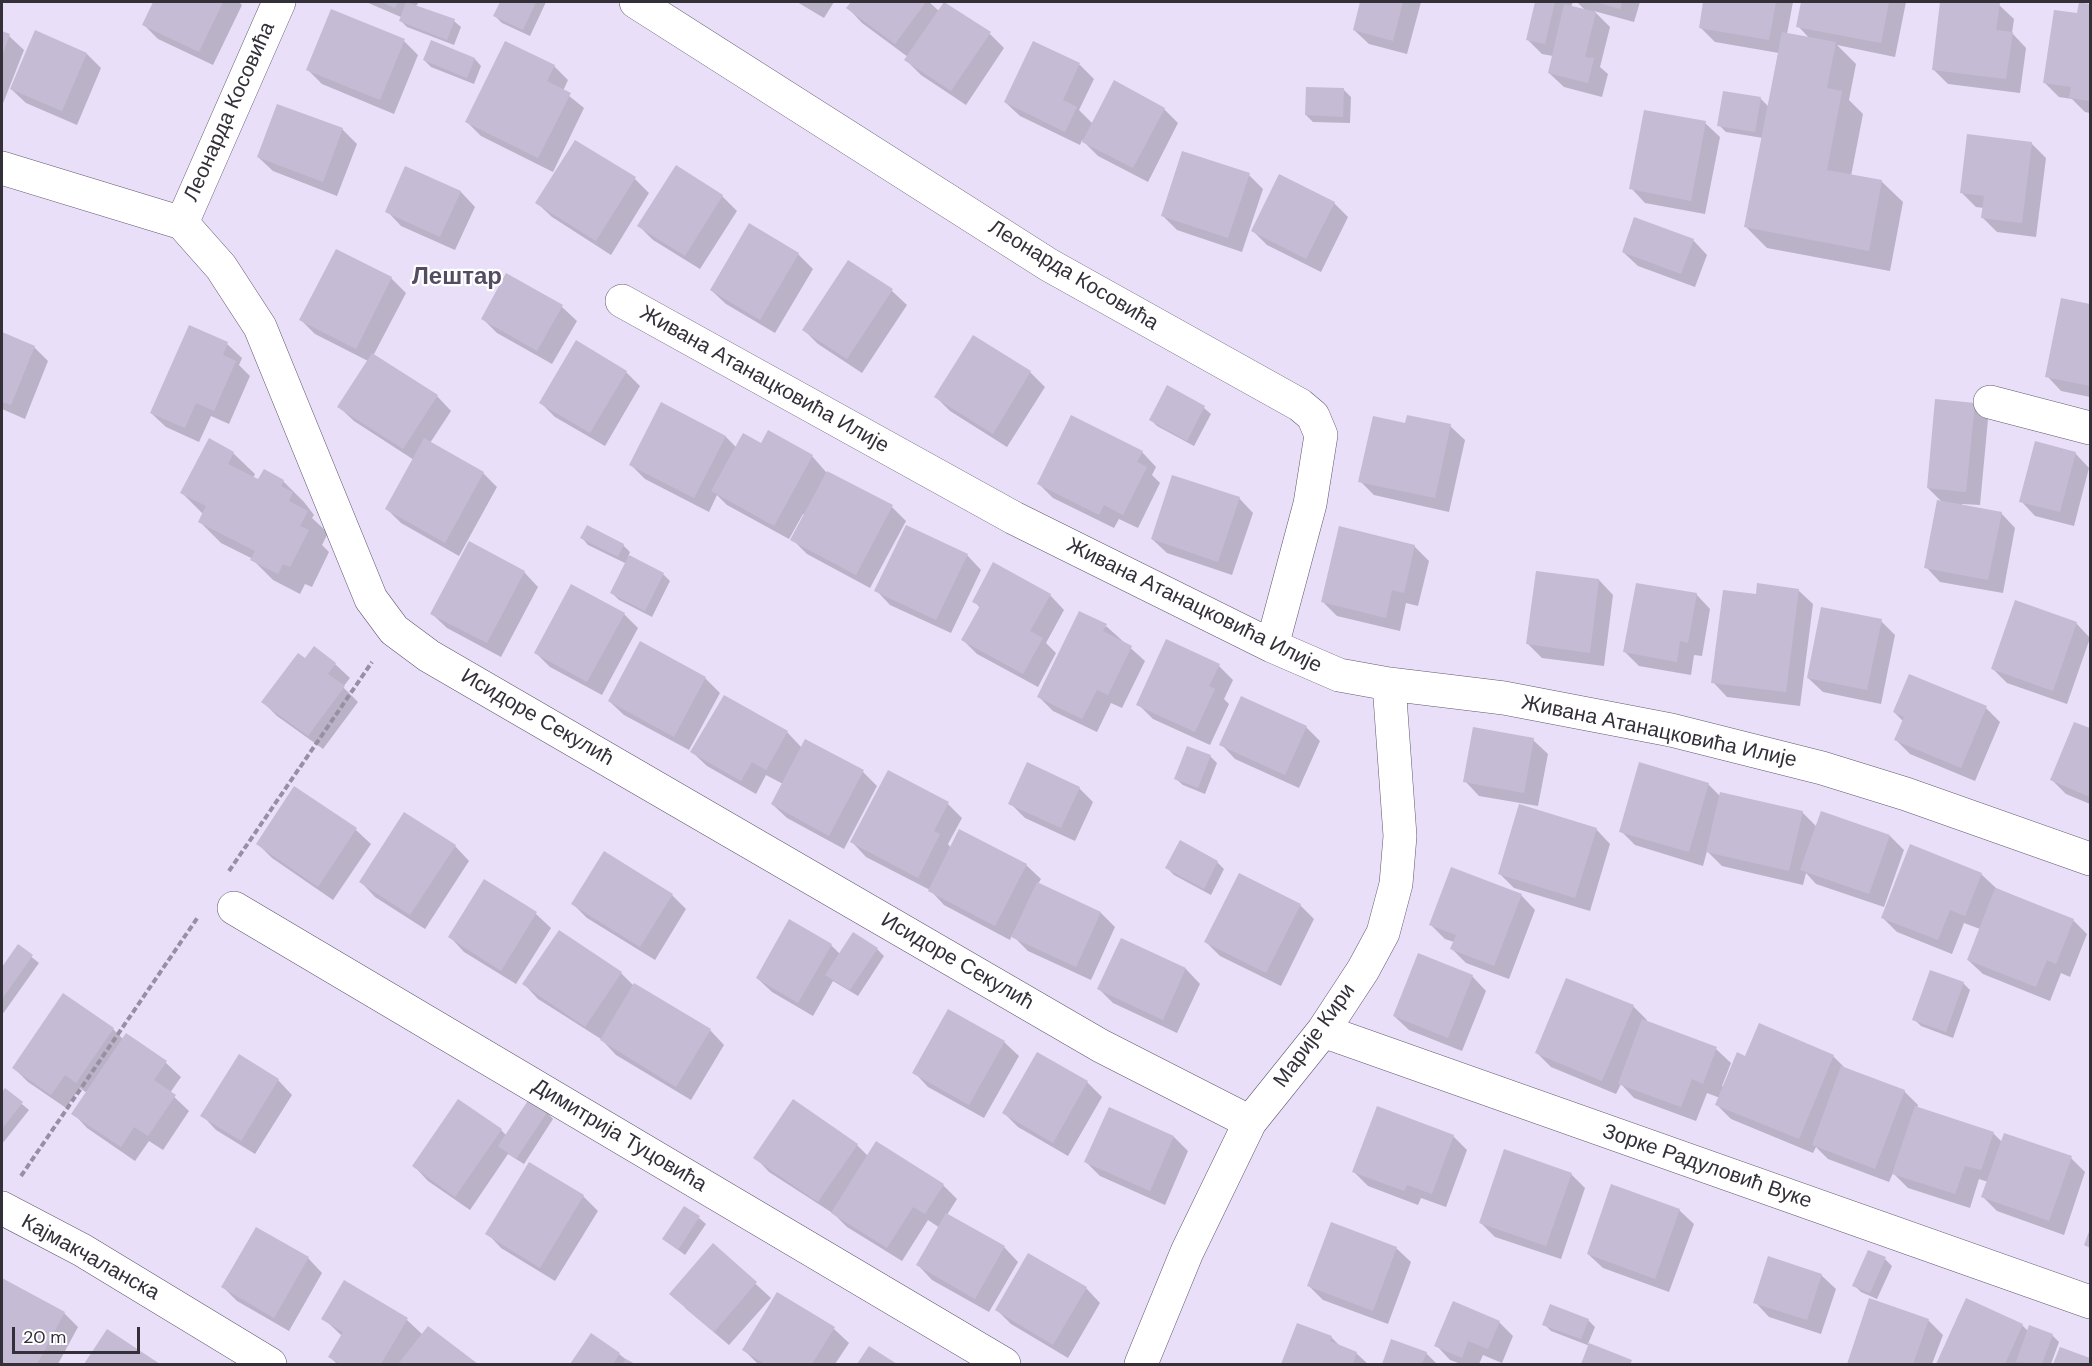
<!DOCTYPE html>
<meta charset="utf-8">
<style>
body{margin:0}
#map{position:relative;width:2092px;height:1366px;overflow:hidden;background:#e9dff9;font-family:"DM Sans",sans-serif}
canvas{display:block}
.frame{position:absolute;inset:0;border:3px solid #34303a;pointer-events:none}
.scale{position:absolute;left:12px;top:1327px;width:128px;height:27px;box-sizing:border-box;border:3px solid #34303a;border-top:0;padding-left:8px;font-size:18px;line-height:21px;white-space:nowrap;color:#34303a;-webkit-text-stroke:4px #fff;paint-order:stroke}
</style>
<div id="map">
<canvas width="2092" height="1366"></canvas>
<div class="frame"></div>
<div class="scale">20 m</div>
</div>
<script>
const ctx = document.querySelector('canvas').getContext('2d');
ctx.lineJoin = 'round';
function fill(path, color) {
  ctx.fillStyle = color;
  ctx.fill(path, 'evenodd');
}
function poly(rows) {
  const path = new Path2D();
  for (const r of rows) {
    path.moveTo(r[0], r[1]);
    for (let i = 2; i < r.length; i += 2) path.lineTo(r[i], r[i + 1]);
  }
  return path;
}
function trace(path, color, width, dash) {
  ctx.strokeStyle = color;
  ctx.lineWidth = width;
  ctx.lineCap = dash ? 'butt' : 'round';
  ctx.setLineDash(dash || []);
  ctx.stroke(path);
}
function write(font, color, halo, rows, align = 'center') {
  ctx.font = font + ' "DM Sans",sans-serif';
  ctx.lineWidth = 4.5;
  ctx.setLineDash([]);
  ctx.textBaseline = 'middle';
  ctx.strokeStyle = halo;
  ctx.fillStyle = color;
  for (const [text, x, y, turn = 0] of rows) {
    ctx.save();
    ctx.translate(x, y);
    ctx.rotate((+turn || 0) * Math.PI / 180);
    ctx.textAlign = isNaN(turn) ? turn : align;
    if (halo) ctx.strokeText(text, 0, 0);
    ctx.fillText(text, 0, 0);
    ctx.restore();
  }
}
const shadow = poly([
 [155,2,239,2,242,5,213,65,158,39,144,25],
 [366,2,419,2,416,6,454,21,461,27,454,45,407,27,400,20,401,17],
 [501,2,546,2,530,36,502,23,495,16],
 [797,2,834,2,824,18],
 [853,2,929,2,939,11,990,34,1004,48,966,105,921,75,906,60,908,57,862,23,848,8],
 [1362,2,1421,2,1407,54,1369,44,1354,30],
 [1536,2,1573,2,1571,7,1586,11,1577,2,1640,2,1634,22,1594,11,1610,27,1600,67,1608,74,1602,97,1564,87,1549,73,1553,56,1542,54,1527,39],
 [1705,2,1793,2,1787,34,1810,39,1798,26,1803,2,1906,2,1895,57,1837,45,1856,64,1849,100,1863,114,1851,176,1881,181,1903,202,1890,271,1767,248,1746,227,1763,138,1726,132,1719,125,1760,98,1769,107,1779,53,1715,42,1700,27],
 [1942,2,1999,5,2014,19,2012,33,2026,48,2020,93,1948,84,1933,69],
 [2080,4,2090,5,2090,113,2085,112,2072,99,2059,97,2045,83,2079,15],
 [2,32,9,36,24,50,2,106],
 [404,41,418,55,394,114,322,84,308,70],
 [1034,43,1080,65,1094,79,1079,110,1093,124,1164,109,1178,123,1148,182,1098,156,1082,140,1080,145,1020,116,1005,102],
 [87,54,101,68,77,125,26,103,11,89],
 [475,59,481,66,474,84,431,67,424,60],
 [554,66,568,80,563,91,584,108,553,172,481,136,467,122],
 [1344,90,1351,97,1350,123,1313,122,1306,115],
 [1705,123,1720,137,1705,214,1645,203,1631,188],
 [342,129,357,144,337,196,273,171,258,157],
 [2032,144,2046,158,2036,237,1997,232,1983,218,1984,208,1976,207,1962,193],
 [676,167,722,196,737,211,700,269,653,240,639,226],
 [406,168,461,192,475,207,455,250,401,226,387,211],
 [1249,175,1263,189,1242,252,1177,230,1162,215],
 [635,179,649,193,611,255,552,217,537,203],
 [1334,203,1348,217,1321,272,1267,245,1253,231],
 [749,225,798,254,813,269,775,333,726,304,711,290],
 [1693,240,1707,255,1695,287,1638,266,1623,252],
 [336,251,391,278,406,293,373,356,437,396,451,411,430,443,483,473,497,487,459,556,401,523,387,509,414,460,354,421,339,407,368,361,315,334,301,320],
 [848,262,892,291,907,305,862,373,818,344,804,330],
 [506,275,562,307,577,321,552,364,497,333,483,319],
 [2062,300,2090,305,2090,397,2061,391,2047,376],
 [190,327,227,344,242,358,239,365,250,376,229,424,211,416,199,442,166,427,151,413],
 [2,334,34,347,48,361,25,419,2,409],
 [973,337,1030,372,1045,387,1007,447,950,411,936,397],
 [626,372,640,386,605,446,555,417,541,403],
 [1167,387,1204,408,1211,414,1194,446,1157,426,1150,419],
 [661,404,726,437,737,448,812,456,826,472,892,507,906,521,870,588,807,554,792,539,805,515,803,514,789,539,727,505,717,495,709,512,645,479,631,465],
 [1974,405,1988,419,1980,505,1962,504,1962,506,2001,513,2015,528,2003,593,1940,582,1926,567,1943,503,1928,488],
 [1406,425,1450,426,1465,440,1449,512,1374,495,1360,481],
 [1142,452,1156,467,1152,475,1160,483,1138,528,1119,519,1114,528,1053,498,1039,484],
 [233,453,255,474,253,478,259,481,283,481,304,502,314,515,312,518,328,533,322,545,329,552,312,587,305,584,300,594,273,580,251,558,221,543,200,522,203,514,182,493],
 [2075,453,2089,468,2074,526,2035,516,2021,501],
 [1239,498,1253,513,1232,575,1167,553,1152,539],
 [582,538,623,545,630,552,628,557,664,575,670,581,652,617,619,600,612,593,627,564,588,545],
 [1414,546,1429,561,1418,606,1406,603,1400,631,1337,616,1323,602],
 [967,555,981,570,951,633,890,605,876,590],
 [524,572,538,587,501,657,447,628,432,614],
 [1599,580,1613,595,1604,666,1542,658,1528,644],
 [1798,590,1813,604,1800,706,1727,697,1713,682,1757,596],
 [1696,594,1710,609,1702,656,1694,655,1691,675,1639,666,1625,652],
 [1050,595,1064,610,1046,643,1056,653,1038,687,977,654,963,640,980,608,974,601],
 [624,614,638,628,602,695,550,667,535,652],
 [1881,621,1895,635,1881,704,1823,692,1808,678],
 [2076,623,2090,638,2067,704,2007,683,1993,669],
 [1106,626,1145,661,1122,708,1111,703,1097,732,1053,711,1038,696],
 [305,660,335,664,350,678,343,687,358,702,323,749,277,716,263,702],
 [1219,666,1233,680,1224,699,1229,704,1210,745,1153,719,1138,704],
 [705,678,720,693,689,750,624,715,609,701],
 [1986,708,2000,722,1975,781,1910,754,1896,740,1903,721,1894,712],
 [2075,724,2090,730,2090,804,2066,794,2052,780],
 [1306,727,1320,741,1299,788,1235,759,1221,744],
 [787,732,802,748,863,772,877,786,844,849,787,818,772,804,783,784,766,775,756,794,707,766,692,752],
 [1533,740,1548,754,1538,806,1479,796,1465,781],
 [1210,756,1217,763,1205,794,1183,785,1176,779],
 [1708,784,1720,796,1802,812,1817,827,1822,813,1890,836,1904,850,1884,907,1816,884,1806,873,1803,885,1722,866,1707,851,1703,866,1635,845,1621,831],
 [295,788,356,830,371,844,333,900,272,858,258,844],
 [1079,788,1093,802,1075,841,1025,818,1010,803],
 [948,804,962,818,948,844,951,848,1026,865,1041,879,1038,884,1101,913,1115,927,1091,980,1028,951,1012,935,1010,940,944,905,930,890,866,857,852,842],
 [1596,829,1610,844,1590,911,1514,888,1499,873],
 [455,846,469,861,425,929,375,897,361,882],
 [1217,862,1224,869,1211,895,1174,875,1167,868],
 [1981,874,1996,888,2073,920,2087,934,2070,977,2061,973,2050,1001,1983,974,1968,960,1980,929,1964,923,1952,954,1897,932,1883,918],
 [484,881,536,914,551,928,516,984,464,952,450,937],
 [672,895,686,909,655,960,587,918,573,904],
 [1521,895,1535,910,1509,979,1466,963,1452,949,1454,942,1445,939,1430,924],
 [1300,905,1314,919,1281,986,1220,956,1206,942],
 [1122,939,1186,969,1200,984,1177,1033,1113,1003,1099,989],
 [831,945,840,954,877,949,884,956,858,996,833,981,813,1016,772,992,757,978],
 [18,946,39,963,2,1015,2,970],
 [621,973,633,985,710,1030,724,1045,691,1100,616,1055,601,1039,538,999,524,984],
 [1472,976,1486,991,1462,1051,1409,1030,1394,1016],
 [1963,983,1970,990,1953,1038,1921,1026,1914,1019],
 [1633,1006,1647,1020,1646,1023,1716,1049,1731,1063,1722,1086,1724,1087,1746,1058,1833,1056,1847,1070,1904,1091,1918,1105,1917,1108,1993,1133,2002,1142,2071,1158,2085,1172,2064,1235,1997,1211,1983,1197,1988,1182,1979,1179,1970,1208,1908,1188,1893,1173,1889,1182,1828,1159,1816,1147,1813,1153,1731,1119,1717,1105,1720,1098,1707,1093,1696,1121,1634,1098,1621,1084,1616,1094,1551,1067,1537,1053],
 [113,1029,123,1039,126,1035,166,1063,181,1077,170,1093,189,1111,163,1150,149,1141,135,1161,87,1128,73,1113,87,1093,80,1088,66,1108,28,1082,14,1068],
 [1004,1042,1019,1056,984,1118,928,1087,914,1072],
 [1038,1054,1087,1082,1102,1097,1068,1156,1018,1127,1004,1113],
 [278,1080,292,1095,255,1154,216,1130,202,1115],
 [5,1090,29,1110,2,1144,2,1095],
 [547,1112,553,1119,524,1164,508,1154,470,1210,428,1181,414,1166,501,1130,507,1136],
 [1453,1136,1467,1150,1446,1207,1421,1198,1418,1205,1368,1186,1354,1172],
 [1174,1137,1188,1151,1165,1205,1100,1176,1086,1162],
 [857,1145,868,1156,943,1185,957,1199,947,1215,1004,1247,1018,1262,989,1312,932,1280,918,1265,940,1228,928,1220,902,1261,847,1227,834,1214,769,1172,755,1157],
 [529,1164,583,1196,598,1211,555,1281,501,1248,487,1233],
 [1571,1174,1585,1188,1561,1259,1495,1237,1480,1222],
 [1679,1210,1694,1224,1669,1292,1603,1268,1588,1254],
 [699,1218,706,1224,685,1255,664,1239],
 [713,1245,771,1298,729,1345,685,1308],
 [1396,1248,1411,1262,1388,1324,1323,1300,1309,1286],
 [308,1258,322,1273,289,1331,237,1301,223,1287],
 [1885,1259,1892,1266,1877,1299,1861,1292,1854,1285],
 [1821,1275,1836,1289,1821,1334,1769,1317,1755,1302],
 [2,1280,64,1313,78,1327,58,1364,2,1364],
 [344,1282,407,1320,423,1335,428,1328,475,1364,337,1364,330,1357,342,1336,323,1318],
 [1086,1288,1100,1303,1068,1358,1011,1324,997,1310],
 [777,1294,834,1329,849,1343,835,1364,758,1364,744,1350],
 [1870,1300,1928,1320,1943,1335,1932,1364,1848,1364],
 [1967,1300,2022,1325,2028,1331,2052,1335,2059,1342,2051,1364,1938,1364],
 [1588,1320,1595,1327,1588,1344,1634,1364,1582,1364,1590,1346,1551,1331,1544,1324],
 [1499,1322,1513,1336,1502,1363,1483,1355,1479,1364,1461,1364,1450,1360,1436,1345],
 [1298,1325,1331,1337,1341,1347,1356,1353,1368,1364,1283,1364],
 [108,1331,157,1364,86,1364],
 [591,1335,619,1354,632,1364,572,1364],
 [1392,1341,1426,1353,1437,1364,1383,1364],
 [2060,1349,2090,1359,2090,1364,2055,1364]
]);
const building = poly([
 [153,2,223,2,199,52,142,25],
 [381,2,398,2,395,8],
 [406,2,455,19,447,40,399,21],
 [500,2,536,2,523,30,493,16],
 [851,2,926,2,895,44,846,8],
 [944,2,991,32,951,91,904,60],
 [1360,2,1403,2,1393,41,1353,30],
 [1535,2,1555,2,1545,44,1526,40],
 [1595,2,1622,2,1620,9],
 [1703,2,1776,2,1769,40,1699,28],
 [1801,2,1889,2,1881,43,1796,27],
 [1940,2,2000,3,1996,30,2013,32,2006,79,1932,70],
 [2079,2,2090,4,2090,101,2069,98,2071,87,2043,83,2054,10,2077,13],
 [1564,4,1596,12,1585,57,1594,58,1588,83,1548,73],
 [331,9,405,39,380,100,306,70],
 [35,30,87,53,62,111,10,89],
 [2,31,10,34,2,56],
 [1782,32,1836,42,1827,88,1842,91,1827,170,1882,180,1869,251,1744,227],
 [431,40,475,58,467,78,423,60],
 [505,41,555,65,547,81,571,93,538,158,465,122],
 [1033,41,1080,63,1063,100,1077,107,1065,132,1004,102],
 [1114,80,1165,108,1133,168,1082,142],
 [1306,87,1344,88,1343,117,1305,115],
 [1723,91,1761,97,1755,132,1717,126],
 [277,104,343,128,323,182,257,157],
 [1644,110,1706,121,1691,201,1629,189],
 [1967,134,2032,142,2022,223,1981,218,1984,196,1960,193],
 [575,140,636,177,596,241,535,203],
 [1182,151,1250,173,1228,238,1161,216],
 [676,165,723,195,685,256,637,226],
 [405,166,461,191,440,237,385,212],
 [1279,174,1335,202,1306,259,1251,231],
 [1634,217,1694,239,1681,274,1622,252],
 [749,223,799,253,760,320,710,290],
 [336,249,392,277,356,349,299,320],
 [848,260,893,289,847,359,802,330],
 [506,273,563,305,537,351,481,319],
 [2061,298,2090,304,2090,386,2045,377],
 [189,325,228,342,223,355,236,361,214,411,196,403,185,428,150,413],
 [2,332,35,346,11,405,2,402],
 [973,335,1031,371,993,434,934,397],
 [576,340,627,371,590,433,539,403],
 [372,353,438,395,403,449,337,407],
 [1167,385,1205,406,1187,441,1149,420],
 [1935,399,1975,403,1966,492,1927,488],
 [661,402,726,436,694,498,629,465],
 [1071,415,1143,451,1137,462,1147,467,1123,515,1104,505,1099,515,1037,484],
 [1407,415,1451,424,1435,498,1358,482,1373,416,1405,423],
 [768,430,813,455,774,526,711,491,743,433,761,443],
 [209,438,234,452,228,464,258,479,264,469,284,480,281,486,293,492,289,501,308,511,300,526,309,530,290,567,283,564,278,574,250,560,255,551,198,522,206,506,180,493],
 [424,438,484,472,445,543,385,509],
 [2035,441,2076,452,2060,512,2019,502],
 [827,471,893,505,856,575,790,540],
 [1172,475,1240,497,1218,562,1151,539],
 [1937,500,2002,512,1988,580,1924,568],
 [587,525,624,544,618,557,580,538],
 [906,525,968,554,936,620,874,591],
 [1339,526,1415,545,1404,593,1392,590,1386,618,1321,602],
 [469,541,525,571,487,643,430,614],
 [629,555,664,573,645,611,610,593],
 [993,562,1051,594,1030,631,1043,638,1023,674,961,640,980,606,972,602],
 [1536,571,1599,579,1590,653,1526,644],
 [1636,583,1697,593,1688,643,1680,641,1677,662,1623,652],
 [1757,583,1799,589,1786,692,1711,683,1723,590,1756,594],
 [571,584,625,613,587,682,534,653],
 [2015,600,2077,622,2053,691,1991,669],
 [1821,607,1882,619,1867,690,1807,678],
 [1079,611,1107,624,1103,631,1132,646,1108,695,1097,690,1082,719,1037,697],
 [1166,639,1220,664,1209,686,1215,689,1195,732,1136,705],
 [640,641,706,677,674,737,608,701],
 [314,646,336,663,328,674,345,686,308,736,261,702,298,653,305,658],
 [1909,674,1987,706,1961,768,1894,740,1904,717,1893,712],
 [724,695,788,731,766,770,752,762,741,781,690,752],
 [1241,696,1307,726,1285,775,1219,745],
 [2074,722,2090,728,2090,797,2050,780],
 [1473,727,1534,738,1524,793,1463,782],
 [805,739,864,770,829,836,771,804],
 [1187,746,1211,755,1198,788,1174,779],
 [1027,762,1080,787,1061,828,1008,804],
 [1639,762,1709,783,1689,852,1619,832],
 [888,770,949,802,934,831,940,834,918,878,850,842],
 [294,786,357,828,318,887,256,844],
 [1720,792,1803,811,1789,871,1706,852],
 [1519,804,1597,828,1575,898,1498,874],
 [1821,811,1890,835,1869,894,1800,870],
 [404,812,456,845,410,915,359,882],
 [959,829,1027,864,995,926,928,891],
 [1180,840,1218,861,1204,889,1165,868],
 [1910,844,1982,873,1965,916,1950,910,1938,940,1881,918],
 [604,851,673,894,640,947,571,904],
 [1451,867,1522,894,1494,966,1450,949,1456,935,1429,925],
 [1239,873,1301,904,1266,973,1204,942],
 [484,879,537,912,501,971,448,937],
 [1037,882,1101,912,1076,967,1011,937],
 [1995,888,2074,919,2056,964,2047,960,2036,987,1967,960],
 [789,919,832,944,798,1003,756,978],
 [559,930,622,972,585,1027,522,984],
 [853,932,878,948,850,990,825,975],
 [1121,938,1186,968,1163,1020,1097,989],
 [18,944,33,955,2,999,2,967],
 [1418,953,1473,975,1448,1038,1393,1016],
 [1930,970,1964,982,1946,1032,1912,1020],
 [1566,978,1634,1005,1602,1081,1535,1053],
 [634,983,711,1029,676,1087,600,1040],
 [63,993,114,1028,76,1083,65,1075,51,1095,12,1068],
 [948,1009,1005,1041,969,1105,912,1073],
 [1642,1019,1717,1047,1703,1084,1692,1079,1681,1107,1618,1084],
 [1759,1023,1834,1055,1799,1139,1715,1105,1737,1052,1745,1056],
 [126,1033,167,1061,154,1080,176,1095,148,1136,134,1127,121,1147,71,1114],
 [1037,1052,1088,1081,1053,1143,1002,1113],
 [239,1054,279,1079,241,1141,200,1116],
 [1841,1066,1905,1090,1875,1169,1812,1145],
 [5,1088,23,1102,2,1129,2,1092],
 [458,1099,502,1129,455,1197,412,1166],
 [529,1099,548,1111,516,1159,498,1146],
 [793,1099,858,1144,818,1202,753,1158],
 [1377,1106,1454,1135,1432,1194,1407,1185,1404,1191,1352,1172],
 [1915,1106,1994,1132,1981,1170,1965,1166,1955,1194,1892,1174],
 [1109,1107,1174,1136,1150,1191,1084,1162],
 [2004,1133,2072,1156,2049,1221,1981,1197],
 [876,1141,944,1184,925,1214,913,1207,887,1248,831,1213],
 [1504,1149,1572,1173,1546,1246,1479,1223],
 [529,1162,584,1195,540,1268,485,1234],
 [1611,1184,1680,1209,1655,1279,1587,1254],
 [684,1206,700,1216,678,1250,662,1239],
 [946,1213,1005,1246,975,1299,916,1265],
 [1331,1222,1397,1247,1373,1311,1307,1286],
 [256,1227,309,1257,274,1318,221,1287],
 [2090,1229,2090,1248,2084,1245],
 [713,1243,757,1282,714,1332,669,1294],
 [1868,1250,1886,1257,1870,1293,1852,1286],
 [1028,1253,1087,1287,1053,1345,995,1310],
 [1768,1256,1822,1274,1807,1320,1753,1303],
 [2,1278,65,1312,37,1364,7,1364,2,1361],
 [344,1280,408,1318,381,1364,340,1364,328,1357,343,1332,321,1319],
 [777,1292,835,1327,812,1364,765,1364,742,1350],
 [1869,1298,1929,1319,1913,1364,1847,1364],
 [1966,1298,2023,1324,2005,1364,1936,1364],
 [1453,1301,1500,1321,1488,1349,1468,1341,1462,1358,1434,1346],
 [1550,1304,1589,1319,1581,1339,1542,1325],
 [1297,1323,1332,1336,1330,1341,1357,1352,1353,1364,1281,1364],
 [2029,1325,2053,1334,2042,1364,2016,1362],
 [428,1326,478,1364,398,1364],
 [107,1329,160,1364,84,1364],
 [591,1333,620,1353,613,1364,570,1364],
 [1391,1339,1427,1352,1422,1364,1382,1364],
 [1589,1343,1632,1360,1630,1364,1581,1364],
 [869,1346,897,1364,857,1364],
 [2060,1347,2090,1358,2090,1364,2053,1364],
 [626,1359,635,1364,622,1364]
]);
const path = poly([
 [229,871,372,662],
 [21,1176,198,917]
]);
const street = poly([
 [636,2,1049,265,1300,405,1313,416,1321,435,1310,504,1272,646],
 [2,168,182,223,221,267,260,327,371,599,394,630,429,656,1101,1046,1250,1122],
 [182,223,279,2],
 [622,301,1014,518,1272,646,1339,675,1389,684,1504,698,1671,730,1822,768,1906,794,2090,859],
 [1990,402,2090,428],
 [234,908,1004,1364],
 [1323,1031,2090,1302],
 [1141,1364,1187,1252,1250,1122,1323,1031,1363,970,1383,933,1396,884,1400,836,1389,684]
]);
const secondary = poly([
 [2,1208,82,1250,270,1364]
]);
const streetNames = [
 ["Леонарда Косовића",230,112,-66],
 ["Леонарда Косовића",1073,276,31],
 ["Живана Атанацковића Илије",764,380,29],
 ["Живана Атанацковића Илије",1194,606,26],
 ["Исидоре Секулић",537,718,30],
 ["Живана Атанацковића Илије",1659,732,12],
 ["Исидоре Секулић",957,962,30],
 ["Марије Кири",1315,1036,-54],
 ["Димитрија Туцовића",619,1136,31],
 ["Зорке Радуловић Вуке",1707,1167,19],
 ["Кајмакчаланска",90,1258,29]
];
const quarterNames = [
 ["Лештар",457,278]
];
fill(shadow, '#0003');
fill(building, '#c5bbd5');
trace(street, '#60586e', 34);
trace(secondary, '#60586e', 34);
trace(path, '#9790a3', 4, [6, 3]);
trace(street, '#fff', 33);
trace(secondary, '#fff', 33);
write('21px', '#34303a', '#fff', streetNames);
write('bold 24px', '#544c62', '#fff', quarterNames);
</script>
